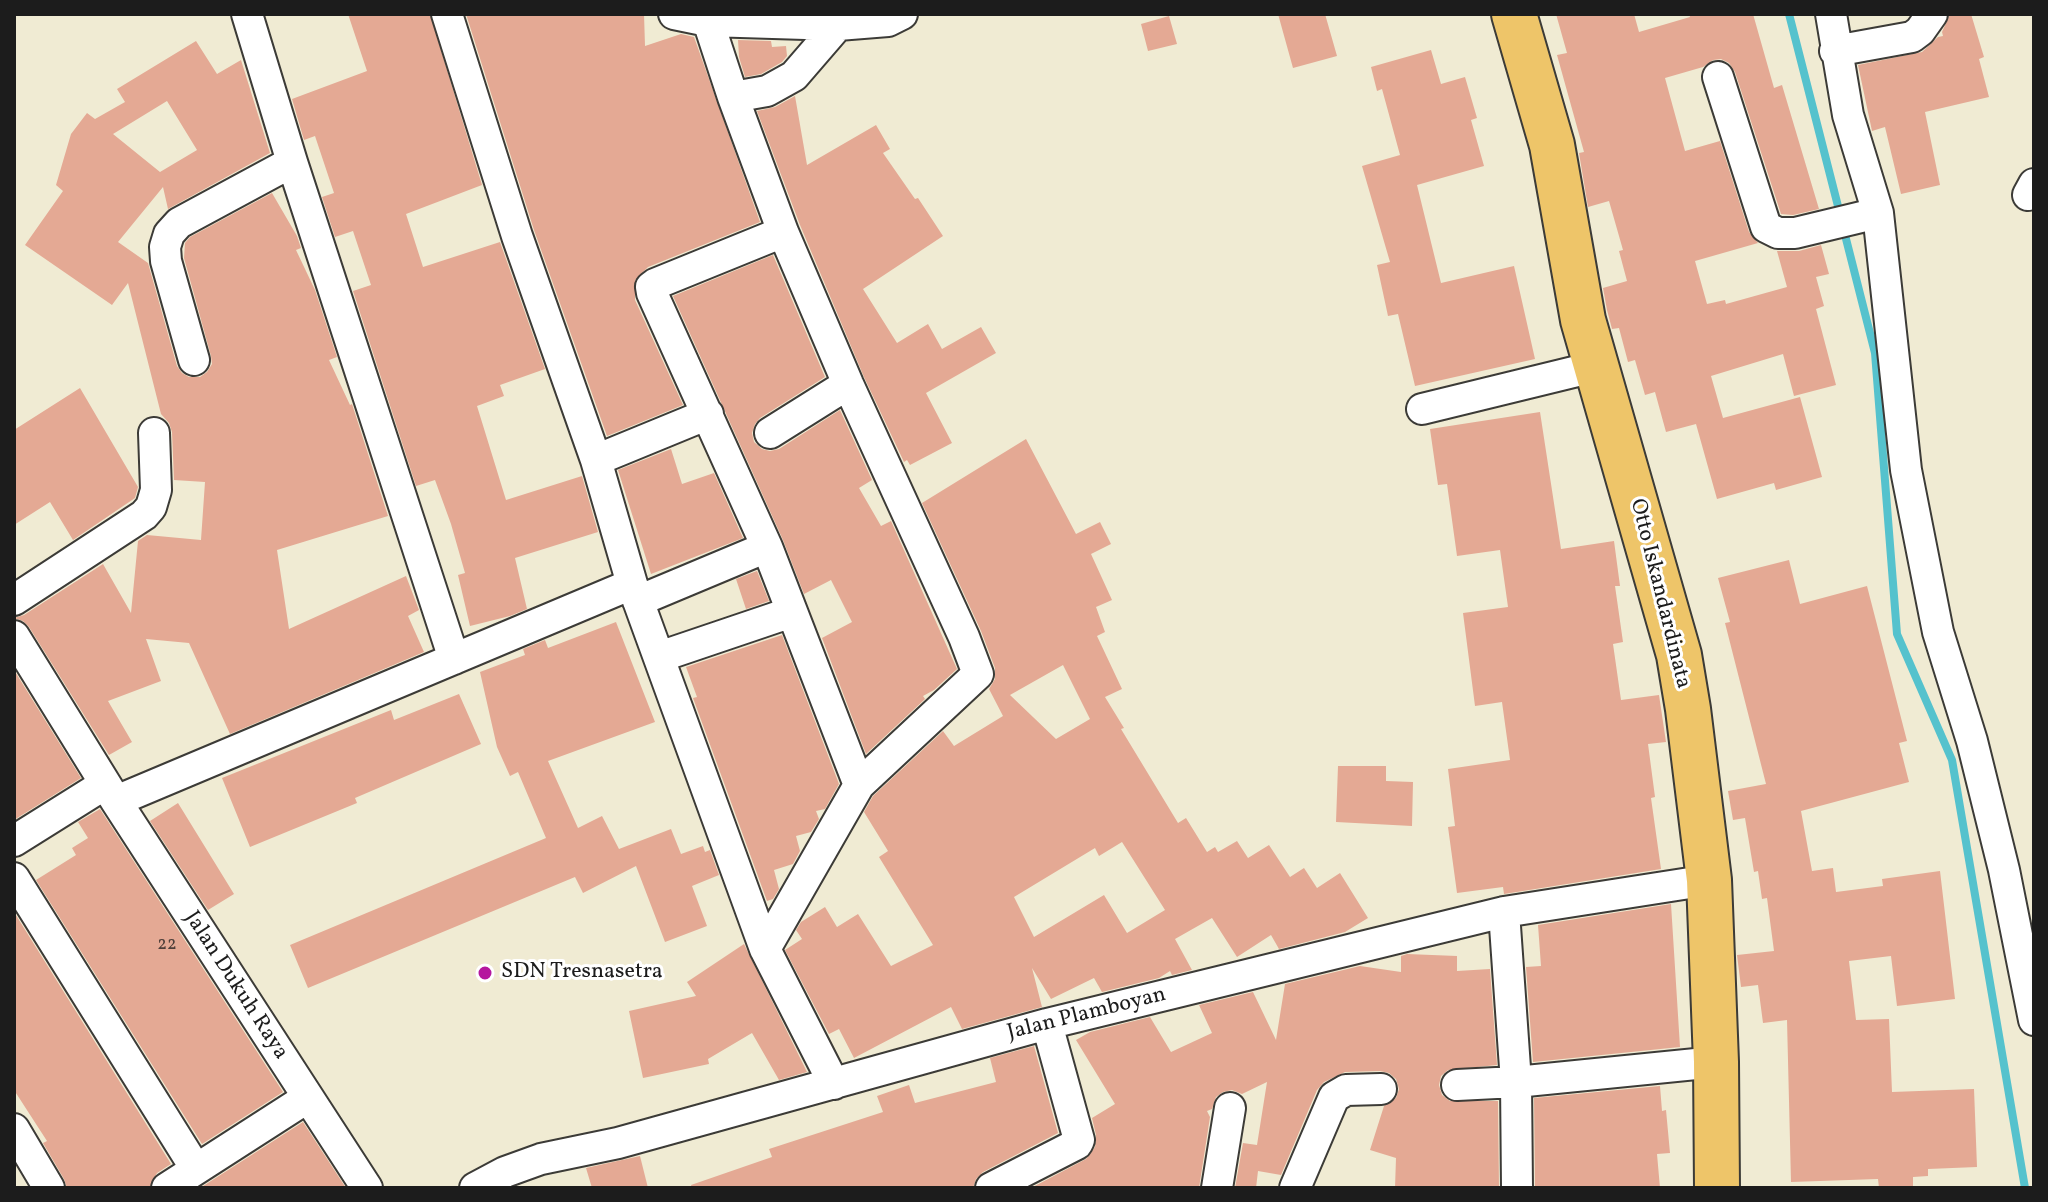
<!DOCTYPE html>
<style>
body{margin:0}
#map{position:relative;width:2048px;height:1202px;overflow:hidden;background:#f0ebd3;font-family:Vollkorn,serif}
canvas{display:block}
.frame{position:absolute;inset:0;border:16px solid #1c1c1c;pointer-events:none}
</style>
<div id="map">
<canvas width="2048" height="1202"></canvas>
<div class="frame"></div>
</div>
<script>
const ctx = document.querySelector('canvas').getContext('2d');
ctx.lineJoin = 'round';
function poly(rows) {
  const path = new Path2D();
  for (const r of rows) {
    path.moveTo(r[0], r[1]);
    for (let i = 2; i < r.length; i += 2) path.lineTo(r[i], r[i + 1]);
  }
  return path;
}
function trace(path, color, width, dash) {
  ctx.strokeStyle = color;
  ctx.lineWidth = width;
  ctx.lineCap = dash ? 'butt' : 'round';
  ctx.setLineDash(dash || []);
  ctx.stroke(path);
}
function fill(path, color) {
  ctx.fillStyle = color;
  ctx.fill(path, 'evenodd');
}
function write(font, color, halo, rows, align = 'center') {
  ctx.font = font + ' Vollkorn,serif';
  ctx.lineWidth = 6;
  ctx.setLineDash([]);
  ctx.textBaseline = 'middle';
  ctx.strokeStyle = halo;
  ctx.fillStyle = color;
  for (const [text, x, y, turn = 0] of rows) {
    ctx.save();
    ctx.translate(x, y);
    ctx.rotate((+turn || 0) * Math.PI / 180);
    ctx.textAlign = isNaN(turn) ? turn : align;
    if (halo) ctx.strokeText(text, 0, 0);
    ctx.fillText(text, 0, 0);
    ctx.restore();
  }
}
const stream = poly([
 [1789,14,1840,214],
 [1843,227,1875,353,1897,634,1952,760,2025,1188]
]);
const building = poly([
 [348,14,430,14,482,185,406,214,423,267,500,242,545,369,500,385,504,396,477,406,506,500,582,476,598,532,515,558,527,609,510,616,470,626,458,575,465,573,451,524,435,480,416,486,353,291,371,285,353,231,335,237,322,197,334,193,315,136,304,140,292,99,367,71],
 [466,14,644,14,645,46,681,34,694,37,760,222,648,267,635,280,635,300,683,405,607,436,534,230],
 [1278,14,1325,14,1337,56,1293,68],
 [1556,14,1634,14,1639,32,1690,17,1689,14,1753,14,1774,88,1782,85,1819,209,1793,215,1781,214,1735,72,1729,63,1721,59,1713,60,1703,67,1665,78,1685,151,1720,141,1749,232,1758,243,1695,261,1707,304,1725,300,1726,304,1787,287,1777,251,1799,251,1821,245,1829,274,1816,277,1824,306,1816,309,1836,385,1794,396,1783,354,1711,376,1723,418,1800,397,1822,477,1776,490,1774,483,1717,499,1696,424,1666,432,1655,392,1645,395,1635,360,1628,362,1619,328,1612,329,1607,310,1603,288,1627,281,1619,251,1623,250,1609,201,1588,207,1579,153,1584,152,1557,55,1567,53],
 [1950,14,1971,14,1984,57,1979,59,1989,97,1925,112,1940,185,1901,194,1885,127,1872,131,1858,65,1922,52,1938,37,1943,36,1942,32],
 [1169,16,1177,44,1148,51,1141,24],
 [738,40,771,41,772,47,786,46,787,56,782,62,761,74,745,77,739,57],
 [196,41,217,74,241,60,270,153,168,209,163,187,118,242,148,263,177,366,182,373,189,377,200,377,207,372,212,364,211,356,184,258,185,243,190,237,272,193,297,236,301,248,296,250,315,290,337,357,329,360,350,405,352,404,388,516,277,550,289,629,406,576,419,610,408,616,424,652,230,734,189,643,146,639,161,681,108,701,132,742,109,755,29,627,23,621,14,618,24,615,103,564,131,613,138,541,147,535,201,540,205,482,174,480,172,432,169,423,161,414,128,283,112,305,25,245,63,191,56,185,71,134,87,113,95,119,125,102,117,89],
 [167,101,197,150,160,172,113,134],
 [1431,50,1441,84,1465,77,1477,118,1471,120,1484,166,1417,185,1441,283,1514,266,1535,359,1415,386,1398,314,1388,316,1377,265,1390,262,1362,166,1400,155,1382,89,1377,91,1371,67],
 [795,96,807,165,876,125,890,149,883,153,915,199,918,198,943,236,863,289,897,343,928,324,942,349,981,327,996,353,926,393,952,443,910,465,907,460,904,462,864,377,800,225,757,111,775,107],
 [773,255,825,377,760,418,755,424,752,433,754,442,762,449,770,451,779,449,840,410,872,480,859,488,881,526,891,521,957,669,934,690,923,696,925,699,866,754,822,638,852,622,831,580,804,594,783,540,673,296],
 [80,388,138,487,135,498,73,540,50,502,14,525,14,430],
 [1540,412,1561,549,1614,541,1620,586,1615,586,1623,642,1613,644,1621,700,1659,695,1666,742,1648,744,1655,797,1651,798,1661,869,1504,894,1503,887,1457,893,1448,827,1455,826,1448,769,1510,760,1502,702,1475,706,1463,613,1508,607,1500,550,1457,556,1447,484,1438,485,1430,429],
 [1026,439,1076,534,1100,522,1111,544,1091,554,1112,600,1096,607,1105,632,1097,636,1122,689,1105,697,1124,728,1121,729,1178,823,1186,818,1207,852,1215,847,1218,852,1237,841,1248,858,1269,845,1290,877,1304,868,1317,888,1340,873,1368,918,1345,932,1279,949,1271,935,1237,957,1212,918,1175,939,1192,970,1172,975,1170,971,1159,978,1102,992,1094,978,1051,999,1032,968,1042,1007,962,1029,951,1007,854,1058,839,1029,829,1034,785,950,802,939,796,930,801,922,825,907,837,927,858,914,891,966,933,945,879,857,888,851,864,812,873,796,943,731,954,746,1003,716,989,689,995,679,995,668,981,631,922,503],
 [1063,665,1090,719,1056,739,1010,695],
 [1122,842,1165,910,1127,933,1104,895,1034,937,1014,897,1095,848,1099,856],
 [671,449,682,484,714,473,743,538,651,574,618,470],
 [1789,560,1800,604,1867,586,1907,741,1899,743,1909,782,1801,811,1812,871,1833,868,1836,892,1883,886,1882,879,1940,871,1955,999,1897,1006,1891,956,1849,961,1856,1020,1889,1019,1892,1092,1974,1089,1977,1167,1928,1169,1928,1176,1913,1177,1913,1188,1879,1188,1878,1179,1791,1182,1787,1020,1763,1023,1758,985,1741,987,1737,955,1774,951,1767,898,1762,899,1758,871,1754,872,1745,818,1733,820,1728,791,1766,784,1725,623,1730,622,1718,578],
 [757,571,769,601,746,609,736,579],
 [616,622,655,722,548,761,578,828,602,816,619,849,671,829,681,854,703,846,705,852,710,850,719,875,692,886,707,926,665,942,636,866,583,893,575,877,308,988,290,945,546,838,518,772,510,776,497,747,480,672,525,655,523,649,545,640,548,648],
 [782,635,839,784,825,809,816,811,819,819,811,832,796,836,800,851,793,864,774,870,779,889,773,899,767,901,693,698,697,697,686,667],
 [14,670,81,778,14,820],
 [459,694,481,744,355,798,357,803,250,847,222,778,391,710,394,720],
 [1338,766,1386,766,1386,781,1413,782,1412,826,1336,822],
 [178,803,234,894,208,910,150,821],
 [100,809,283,1092,202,1144,36,880,76,855,72,848,88,838,78,822],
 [1671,904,1680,1047,1533,1062,1526,967,1541,966,1538,925],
 [14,912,171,1164,157,1173,149,1188,67,1188,64,1179,43,1143,47,1141,14,1090],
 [744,944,807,1072,779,1080,752,1033,708,1059,709,1064,643,1078,629,1011,696,996,687,982],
 [1407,954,1457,956,1457,971,1490,969,1497,1065,1448,1070,1441,1076,1439,1085,1442,1095,1450,1101,1498,1101,1499,1188,1395,1188,1396,1158,1370,1150,1384,1106,1396,1098,1399,1089,1396,1079,1389,1073,1380,1071,1345,1072,1324,1082,1317,1090,1281,1175,1258,1171,1256,1188,1235,1188,1243,1143,1257,1145,1267,1082,1242,1094,1232,1090,1223,1092,1216,1097,1212,1109,1207,1111,1210,1117,1199,1188,1031,1188,1086,1159,1095,1147,1096,1135,1092,1118,1115,1104,1076,1040,1090,1032,1150,1017,1171,1052,1212,1033,1199,1005,1253,992,1276,1040,1285,984,1360,966,1401,972,1401,956],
 [1034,1046,1058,1133,983,1172,976,1179,973,1188,692,1188,691,1185,772,1157,769,1149,883,1112,877,1096,909,1085,915,1103,996,1082,990,1058],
 [1660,1086,1662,1111,1666,1110,1670,1153,1657,1154,1660,1188,1535,1188,1534,1098],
 [303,1122,346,1188,200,1188],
 [640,1156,648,1188,592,1188,586,1168]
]);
const street = poly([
 [247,14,292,162,454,659],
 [447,14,517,236,596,460,632,584,765,949,834,1084],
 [674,14,708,21,733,97,783,232,848,384,964,637,978,674,859,785,765,949],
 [1831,14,1848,115,1878,213,1906,470,1938,632,1972,741,2004,870,2034,1020],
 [708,21,838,25],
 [1835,51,1912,37,1920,31,1932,14],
 [1718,77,1766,227,1778,233,1795,233,1878,213],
 [733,97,767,91,794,76,838,25,888,21,902,14],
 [2028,195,2034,184],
 [783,232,655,284,651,287,652,293,767,547,859,785],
 [194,360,166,261,165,247,169,234,179,223,292,162],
 [1422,409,1598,366],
 [770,433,848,384],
 [596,460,708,414],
 [14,600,144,515,151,507,156,490,154,433],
 [638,601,767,547],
 [14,636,116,801,367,1188],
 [659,657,792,612],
 [116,801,632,584],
 [14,841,105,784],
 [14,878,196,1169],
 [1504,912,1516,1082,1517,1188],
 [1457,1085,1516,1082,1716,1062],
 [14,1129,49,1188],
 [167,1188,307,1098],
 [475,1188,505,1172,541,1159,618,1143,1047,1024,1504,912,1709,880],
 [991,1188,1077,1144,1079,1140,1047,1024],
 [1217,1188,1230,1108],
 [1295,1188,1334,1097,1346,1090,1381,1089]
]);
const primary = poly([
 [1514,14,1552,145,1583,320,1679,655,1688,709,1709,880,1716,1062,1717,1188]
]);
const markers = [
 [485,973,8,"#b5179e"]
];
const numberNames = [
 ["22",167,946]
];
const streetNames = [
 ["Otto Iskandardinata",1659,594,76],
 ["Jalan Dukuh Raya",235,986,57],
 ["Jalan Plamboyan",1087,1015,-14]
];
const poiNames = [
 ["SDN Tresnasetra",501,973]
];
trace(stream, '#55c2cd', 8);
fill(building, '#e4a994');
trace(street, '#3c3b37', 34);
trace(primary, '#3c3b37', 48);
trace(street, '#fff', 30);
trace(primary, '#eec569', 44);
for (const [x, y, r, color] of markers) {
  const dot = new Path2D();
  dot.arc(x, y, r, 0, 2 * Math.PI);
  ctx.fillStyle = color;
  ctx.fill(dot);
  trace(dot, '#fff', 3);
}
write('18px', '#4e3f3a', null, numberNames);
write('22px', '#1c1c1c', '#fff', streetNames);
write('22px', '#1c1c1c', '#fff', poiNames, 'left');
</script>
